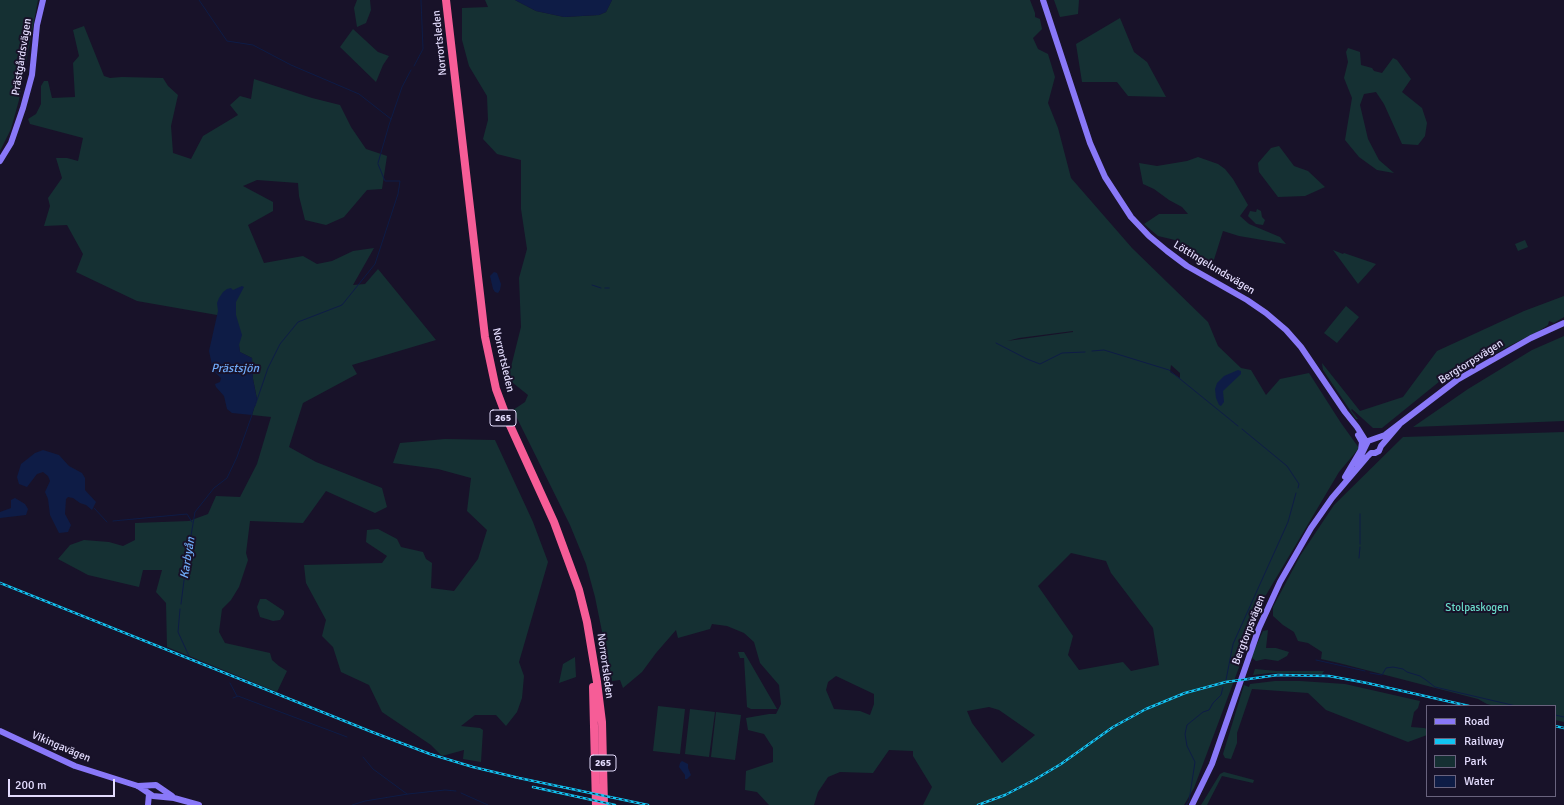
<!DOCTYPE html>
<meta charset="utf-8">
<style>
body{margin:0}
#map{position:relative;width:1564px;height:805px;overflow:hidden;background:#181229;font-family:Signika,sans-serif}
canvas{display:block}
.legend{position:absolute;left:1426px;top:705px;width:130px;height:92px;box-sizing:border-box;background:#181229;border:1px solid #69637e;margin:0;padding:5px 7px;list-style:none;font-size:12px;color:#e3dcfd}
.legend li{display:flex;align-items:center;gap:8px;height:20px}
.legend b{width:20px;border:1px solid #69637e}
.scale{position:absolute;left:8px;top:779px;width:107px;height:18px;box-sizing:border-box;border:2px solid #e3dcfd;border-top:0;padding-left:5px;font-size:12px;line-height:14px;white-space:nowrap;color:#e3dcfd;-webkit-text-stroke:3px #181229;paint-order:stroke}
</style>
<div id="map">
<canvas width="1564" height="805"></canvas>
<ul class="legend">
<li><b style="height:5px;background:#8978f8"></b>Road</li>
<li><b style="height:5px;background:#12c4f2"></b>Railway</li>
<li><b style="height:11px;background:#153033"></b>Park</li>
<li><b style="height:11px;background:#0e1c46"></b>Water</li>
</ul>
<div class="scale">200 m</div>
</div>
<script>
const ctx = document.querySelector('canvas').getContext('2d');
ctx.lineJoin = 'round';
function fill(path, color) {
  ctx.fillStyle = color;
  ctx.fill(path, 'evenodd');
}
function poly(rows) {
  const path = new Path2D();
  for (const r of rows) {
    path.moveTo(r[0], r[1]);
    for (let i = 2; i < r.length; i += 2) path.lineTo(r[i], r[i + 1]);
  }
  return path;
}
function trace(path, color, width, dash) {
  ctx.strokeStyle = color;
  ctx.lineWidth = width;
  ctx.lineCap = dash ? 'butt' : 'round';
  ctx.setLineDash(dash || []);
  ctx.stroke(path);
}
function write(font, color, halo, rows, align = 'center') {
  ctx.font = font + ' Signika,sans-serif';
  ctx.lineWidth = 4;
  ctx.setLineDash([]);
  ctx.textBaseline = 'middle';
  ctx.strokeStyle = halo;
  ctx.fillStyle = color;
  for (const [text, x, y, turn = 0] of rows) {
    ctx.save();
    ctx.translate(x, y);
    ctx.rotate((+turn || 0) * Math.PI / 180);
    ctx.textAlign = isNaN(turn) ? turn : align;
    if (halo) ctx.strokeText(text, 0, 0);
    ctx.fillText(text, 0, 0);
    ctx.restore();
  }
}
const green = poly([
 [0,0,38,0,19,100,11,129,0,151],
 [357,0,370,0,371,10,366,23,357,27,354,8],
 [485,0,515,0,536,11,564,17,599,15,606,12,612,0,1030,0,1035,13,1035,17,1040,19,1042,29,1033,38,1038,49,1048,54,1055,77,1048,103,1058,128,1071,178,1132,248,1208,322,1218,346,1241,368,1251,370,1266,395,1280,379,1309,373,1341,423,1359,448,1339,472,1266,595,1194,788,1184,805,923,805,932,787,913,756,913,751,889,750,873,773,840,772,828,777,818,792,814,805,769,805,757,792,745,790,746,771,773,762,773,748,764,734,748,730,746,718,769,714,776,714,781,704,779,685,760,663,754,642,744,633,727,626,712,624,710,629,678,638,676,630,656,653,642,672,623,688,620,680,612,681,595,597,586,564,570,525,513,410,525,402,528,395,508,379,521,327,519,278,527,249,521,209,521,160,497,154,483,139,488,120,487,96,469,66,462,40,462,8,488,7],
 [1073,331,1073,332,1007,341,1019,338],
 [1171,365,1180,373,1180,378,1170,372],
 [1071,553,1106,561,1111,573,1153,628,1159,665,1131,671,1123,662,1079,670,1068,655,1073,636,1038,586],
 [836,676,874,694,874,704,870,715,860,711,834,709,826,690,828,682],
 [989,707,999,710,1035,735,1002,763,972,723,967,711],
 [1054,0,1079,0,1078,14,1060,17],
 [1120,18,1134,52,1147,62,1166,97,1128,96,1117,82,1082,82,1076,44],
 [84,26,104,76,110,78,122,77,163,78,168,86,178,95,171,126,173,153,191,159,203,136,238,115,230,105,240,96,251,99,254,79,312,98,340,105,351,127,366,149,387,156,382,189,367,190,344,217,326,225,305,220,299,196,298,183,257,180,243,186,273,202,273,211,248,225,264,263,303,256,317,264,332,261,353,251,374,248,353,285,365,284,378,269,436,340,352,365,357,374,303,403,289,447,316,462,382,488,387,507,375,513,326,491,303,523,250,521,246,553,248,560,239,587,231,600,222,609,219,632,225,643,270,653,272,660,279,666,287,671,277,692,167,647,166,603,156,592,162,570,143,570,139,587,88,575,58,559,70,545,84,540,109,542,123,546,135,540,135,523,189,521,208,514,216,496,240,497,257,464,271,417,252,415,257,399,253,379,252,358,240,352,239,345,217,315,137,301,76,272,83,254,67,225,44,226,50,206,48,198,62,178,56,158,67,158,78,161,83,138,30,124,28,119,36,114,41,104,41,86,44,81,48,81,52,98,75,97,73,63,79,56,73,30],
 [353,29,378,52,389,56,383,65,376,82,340,47],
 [1348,48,1360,52,1361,65,1372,68,1374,71,1382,73,1393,58,1397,60,1411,79,1402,92,1422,108,1427,123,1425,136,1418,145,1402,144,1384,104,1376,92,1364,94,1360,105,1368,139,1379,160,1394,173,1377,170,1359,157,1345,140,1352,98,1344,78,1348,62,1346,52],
 [1279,146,1294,166,1308,171,1325,187,1305,196,1278,197,1259,172,1258,163,1271,148],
 [1198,157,1218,164,1225,169,1233,179,1248,205,1240,216,1249,224,1280,237,1286,244,1239,236,1223,231,1212,266,1175,240,1158,236,1144,224,1159,214,1188,214,1182,207,1169,200,1154,189,1143,184,1139,163,1157,166,1187,161],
 [1257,209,1261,211,1262,217,1265,220,1263,225,1256,224,1248,216,1250,211,1256,212],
 [1525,240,1528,247,1518,251,1515,244],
 [1333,250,1343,254,1344,253,1376,264,1358,284],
 [1564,296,1564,317,1554,323,1549,321,1548,325,1539,331,1489,356,1461,372,1440,381,1382,428,1373,428,1352,409,1351,410,1358,419,1356,419,1323,370,1322,363,1360,411,1403,397,1437,351,1524,311],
 [1346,306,1359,317,1337,343,1324,333],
 [1564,336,1564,421,1413,427,1468,389,1532,350],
 [1564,432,1564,722,1555,720,1555,706,1495,706,1487,704,1478,699,1339,663,1321,659,1322,652,1308,643,1298,641,1294,632,1283,625,1273,616,1273,607,1300,556,1334,505,1403,437],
 [445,439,495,440,533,522,548,562,519,662,524,676,522,698,517,712,506,726,496,715,475,715,461,726,480,728,483,730,481,762,463,759,464,750,442,756,431,745,382,712,369,685,341,672,333,647,322,636,326,620,306,583,304,565,382,563,387,556,366,542,367,530,378,529,397,539,401,547,423,552,426,559,432,563,431,588,454,591,478,559,487,530,467,511,471,478,438,469,393,463,400,443],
 [260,599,266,599,284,611,284,614,280,620,273,621,260,617,257,607],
 [1268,630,1266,648,1276,648,1289,652,1287,656,1278,661,1265,659,1256,661,1251,657,1263,631],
 [738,652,744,652,777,709,751,709,747,707,744,658,740,658],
 [575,657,576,677,559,683,563,664],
 [1255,669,1277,671,1324,671,1322,674,1270,673,1253,675],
 [1275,681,1300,681,1345,684,1420,701,1418,708,1414,712,1411,727,1424,728,1427,729,1427,735,1408,742,1326,710,1308,693,1252,689,1237,733,1237,743,1231,759,1225,758,1223,754,1244,685,1249,687,1250,684],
 [658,706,685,709,680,754,653,751],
 [690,709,715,712,709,757,685,754],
 [716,712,741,715,735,760,711,757],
 [1224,772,1254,780,1253,783,1222,776,1207,805,1201,805,1220,774]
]);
const water = poly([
 [515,0,612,0,606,12,599,15,564,17,536,11],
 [494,272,497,273,501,284,500,290,498,293,495,292,493,289,490,276],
 [242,286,244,287,236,302,236,315,242,335,239,345,240,352,252,358,253,379,257,399,252,415,232,413,227,409,224,396,216,387,215,384,220,382,221,378,211,369,212,365,209,351,218,311,217,303,219,298,223,292,227,289,231,288,233,290],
 [1238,370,1241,371,1241,374,1223,391,1224,402,1221,406,1219,405,1216,398,1215,389,1217,383,1224,376],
 [43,450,59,455,69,466,82,473,85,478,85,490,96,502,92,510,86,505,80,503,73,498,68,497,66,499,65,514,71,525,68,532,59,533,50,515,48,499,45,492,50,481,48,476,43,472,37,474,27,487,19,484,17,477,21,464,35,453],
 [15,498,25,504,28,509,26,515,0,518,0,512,11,508,11,500],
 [682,761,688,764,688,768,691,775,687,779,685,779,685,775,679,767,680,763]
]);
const stream = poly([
 [199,0,227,41,253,45,291,65,359,94,391,119],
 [414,66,423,49,421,0],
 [378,163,389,125,402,87,411,70],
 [592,285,601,288],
 [605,288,609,288],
 [996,343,1027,359,1040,364,1062,353,1085,352],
 [1092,351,1104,350,1169,370,1238,426],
 [255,406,268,368,280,344,298,322,342,305,375,264,398,194,400,181,385,181,378,164],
 [1242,429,1287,466,1299,484,1298,488],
 [94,508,107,522],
 [113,521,187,514,192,522],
 [1360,531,1360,514],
 [1360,544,1360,532],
 [1359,558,1360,547],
 [181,604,186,565,195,512,214,488,227,478,237,457,252,415],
 [180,609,178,632,189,656],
 [191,659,191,660],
 [1316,660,1365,671],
 [1370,673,1382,675,1386,668,1393,667,1403,669,1407,672,1420,676,1426,680,1435,687,1516,706],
 [1226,680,1233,644,1288,522,1296,493],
 [230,683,237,696],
 [233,698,238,696,347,737],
 [1555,715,1564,717],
 [363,757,373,769,407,794],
 [461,793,488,805],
 [352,805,365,801,408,794,445,790,456,791],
 [1186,805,1189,801,1195,762,1187,746,1185,734,1187,725,1203,712,1209,710,1213,703,1221,695,1223,687]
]);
const secondary = poly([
 [1043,0,1090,143,1105,177,1131,217,1149,236,1167,251,1187,266,1247,300,1266,313,1286,330,1301,347,1345,412,1357,427,1367,443],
 [0,161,11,143,23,108,32,75,37,25,43,0],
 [1357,464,1368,441,1385,435,1457,380,1531,338,1564,323],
 [1345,477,1361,450,1362,442,1358,435],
 [0,731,75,766,138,786,153,796,174,798,199,805],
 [138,786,156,785,172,796],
 [148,805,149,794],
 [1192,805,1212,764,1259,628,1280,582,1311,528,1332,498,1367,457,1371,453,1375,453,1379,451,1381,446,1399,425]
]);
const highway = poly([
 [446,0,485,337,496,389,508,421,554,522,579,590,587,622,597,682,602,722,604,805],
 [593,687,596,805]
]);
const rail = poly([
 [0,583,372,732,430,754,473,767,519,778,648,805],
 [1555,726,1564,728],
 [533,787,615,805],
 [978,805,1005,795,1034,780,1061,764,1113,727,1146,709,1185,693,1226,682,1278,675,1329,676,1367,683,1469,706]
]);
const shields = [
 [503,418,26],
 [603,763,26]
];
const shieldNames = [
 ["265",503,418],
 ["265",603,763]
];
const streetNames = [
 ["Norrortsleden",440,43,-96],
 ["Prästgårdsvägen",22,57,-81],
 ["Löttingelundsvägen",1214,268,31],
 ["Norrortsleden",503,360,77],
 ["Bergtorpsvägen",1471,362,-32],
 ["Bergtorpsvägen",1249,630,-69],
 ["Norrortsleden",605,666,82],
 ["Vikingavägen",61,747,23]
];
const parkNames = [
 ["Stolpaskogen",1477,608]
];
const waterNames = [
 ["Prästsjön",235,369],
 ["Karbyån",188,558,-81]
];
fill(green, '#153033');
fill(water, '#0e1c46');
trace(stream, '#0e1c46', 1);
trace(secondary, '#8978f8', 6);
trace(highway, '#f65d97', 8);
trace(rail, '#12c4f2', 2.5);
trace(rail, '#181229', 1, [3]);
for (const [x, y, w] of shields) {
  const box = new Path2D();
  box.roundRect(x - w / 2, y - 8, w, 16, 3);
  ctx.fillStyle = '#181229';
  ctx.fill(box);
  trace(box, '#e3dcfd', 1);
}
write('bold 10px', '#e3dcfd', null, shieldNames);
write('11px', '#e3dcfd', '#181229', streetNames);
write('11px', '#6adbca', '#181229', parkNames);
write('italic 12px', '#6faaf7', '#181229', waterNames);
</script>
